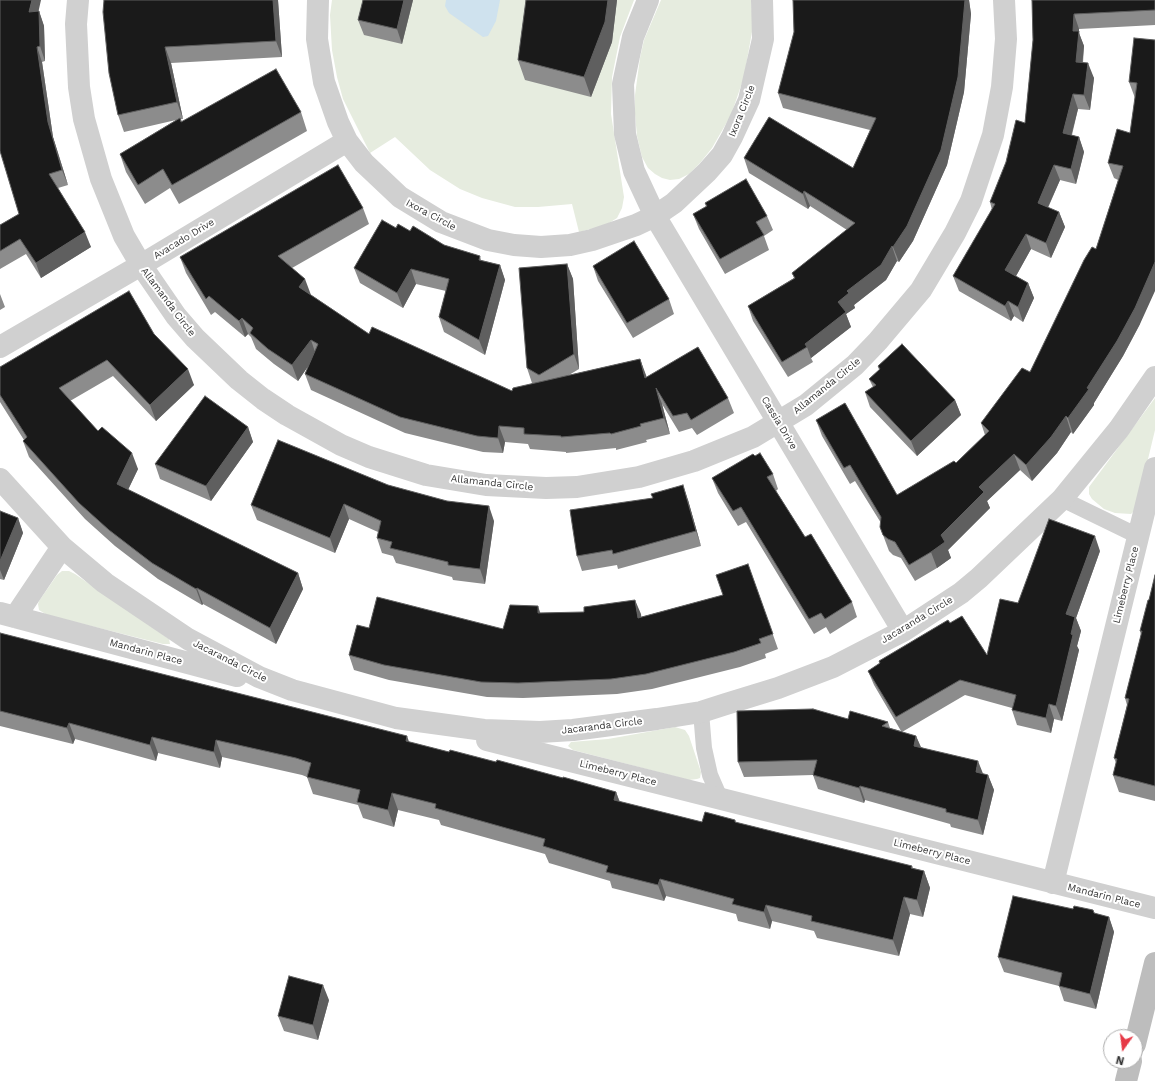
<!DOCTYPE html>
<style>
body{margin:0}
#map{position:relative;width:1155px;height:1081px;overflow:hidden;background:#fff;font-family:"Work Sans",sans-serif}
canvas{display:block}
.north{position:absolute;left:1103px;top:1029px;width:40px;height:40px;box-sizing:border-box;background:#fff;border:1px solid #adadad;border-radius:50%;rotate:194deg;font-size:11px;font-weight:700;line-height:16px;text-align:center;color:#333}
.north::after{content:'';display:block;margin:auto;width:14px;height:18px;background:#e63946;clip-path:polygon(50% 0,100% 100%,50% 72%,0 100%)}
</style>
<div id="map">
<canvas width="1155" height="1081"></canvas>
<div class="north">N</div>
</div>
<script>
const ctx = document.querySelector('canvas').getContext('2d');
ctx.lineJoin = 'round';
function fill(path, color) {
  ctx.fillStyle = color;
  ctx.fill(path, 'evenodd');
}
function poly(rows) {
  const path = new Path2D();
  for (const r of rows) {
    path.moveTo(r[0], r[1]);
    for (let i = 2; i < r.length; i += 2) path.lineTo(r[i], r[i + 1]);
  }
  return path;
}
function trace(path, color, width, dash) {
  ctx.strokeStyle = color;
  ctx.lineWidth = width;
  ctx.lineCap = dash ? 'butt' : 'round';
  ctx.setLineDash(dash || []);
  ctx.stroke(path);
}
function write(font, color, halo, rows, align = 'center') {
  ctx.font = font + ' "Work Sans",sans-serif';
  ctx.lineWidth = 4;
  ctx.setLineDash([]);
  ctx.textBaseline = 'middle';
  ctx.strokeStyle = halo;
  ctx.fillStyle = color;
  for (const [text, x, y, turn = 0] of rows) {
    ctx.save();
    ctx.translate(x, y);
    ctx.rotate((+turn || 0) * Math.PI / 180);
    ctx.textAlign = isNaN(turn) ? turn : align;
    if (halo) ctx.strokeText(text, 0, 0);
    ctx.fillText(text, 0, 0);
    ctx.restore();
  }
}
const green = poly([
 [332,0,634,0,620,37,612,77,611,114,624,197,622,208,617,218,606,225,579,232,572,204,538,207,515,207,482,198,460,189,430,170,395,137,370,153,343,99,337,77,332,50,330,15],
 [661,0,751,0,753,26,744,77,731,115,712,148,700,163,689,174,679,179,670,180,662,178,655,174,648,168,642,157,637,136,635,114,635,95,640,58,644,40],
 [1155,398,1155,430,1136,509,1131,514,1115,513,1104,509,1092,499,1089,494,1089,487],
 [62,571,69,571,75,574,169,639,170,644,163,644,47,615,39,610,38,604,39,601,57,575],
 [675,727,685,730,689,736,701,772,700,778,697,779,689,780,573,750,568,746,571,742,608,739]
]);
const water = poly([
 [446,0,500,0,496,21,488,36,483,37,449,13,445,6]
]);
const lane = poly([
 [1062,499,1138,536],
 [701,712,704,748,710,775,720,798]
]);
const street = poly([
 [78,0,76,24,79,87,84,119,101,179,124,236,141,265,176,316,195,338,239,380,263,399,287,415,341,445,369,457,426,475,486,485,546,488,577,487,639,477,694,461,753,437,806,405,855,365,878,341,921,290,955,233,971,201,993,135,1002,87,1006,39,1004,0],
 [318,0,317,39,324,82,338,122,347,141,364,163,400,197,441,222,488,240,514,245,541,247,570,245,592,240,636,225,655,216,674,203,707,172,722,155,732,137,749,100,763,39,762,0],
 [648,0,633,37,623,84,625,134,634,171,655,216,903,631],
 [0,347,141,265,347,141],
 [0,479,62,547,105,583,188,639,259,677,292,690,396,718,484,730,540,732,573,730,657,719,701,712,726,704,778,688,833,667,903,631,961,593,979,578,1062,499,1119,429,1155,377],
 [0,613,237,676],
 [15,617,62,547],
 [487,740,1155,908],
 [1053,883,1155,468]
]);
const secondary = poly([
 [1135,1044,1155,963],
 [1126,1081,1131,1061]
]);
const wall = poly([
 [104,0,278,0,282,57,171,63,183,119,181,119,182,122,301,112,307,131,179,204,170,188,145,204,126,172,120,154,176,120,124,132,118,115],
 [413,0,402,44,364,35,358,20],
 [526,0,617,0,612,42,591,97,525,80,518,60],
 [793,0,969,0,971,14,964,92,947,165,913,241,899,262,897,261,886,280,854,305,855,308,846,314,851,327,811,358,813,362,788,377,753,321,748,306,794,278,792,273,847,230,810,206,808,209,749,173,744,158,853,168,870,130,783,108,778,93,794,32],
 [1032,0,1155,0,1155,25,1079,29,1079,33,1084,46,1083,63,1094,78,1090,110,1078,109,1072,135,1079,137,1084,152,1076,184,1060,180,1048,208,1059,212,1065,227,1051,258,1031,249,1016,276,1028,283,1034,298,1023,322,1014,316,1011,321,959,291,953,276,992,210,990,202,1025,123,1033,40],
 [39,11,44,26,45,61,42,62,53,137,68,185,58,188,91,247,41,278,26,254,0,269,0,225,19,214],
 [1155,40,1140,324,1123,356,1094,403,1094,405,1073,434,1071,432,1057,453,1032,481,1020,470,987,501,990,508,948,550,951,558,937,568,915,581,901,558,893,555,889,551,880,527,881,523,855,481,850,484,822,436,816,420,897,495,956,463,985,435,981,423,1030,372,1096,249,1118,180,1114,178,1108,163,1130,133,1135,98,1129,82],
 [705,203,767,216,773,230,764,236,769,250,725,274,699,229,693,214,706,207],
 [363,208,369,224,292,268,311,295,369,334,512,391,533,383,532,383,527,368,567,264,573,279,579,369,569,375,640,359,646,377,728,398,734,413,697,435,692,428,679,432,662,404,670,434,646,440,647,442,616,450,616,448,566,453,566,452,530,449,528,444,505,442,503,453,483,452,405,433,311,390,305,374,308,366,298,381,274,364,256,349,251,337,248,334,245,337,215,312,211,315,186,273,180,257],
 [396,228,410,231,444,245,480,256,481,260,500,265,505,280,485,355,444,332,439,317,446,291,416,284,403,308,360,283,354,268],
 [593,266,669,299,674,314,633,338,598,281],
 [0,294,5,307,0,310],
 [154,334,194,385,156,421,113,376,70,401,98,431,138,469,128,490,298,573,303,589,276,644,203,604,202,605,158,579,115,546,85,519,29,457,23,441,24,440,0,402,0,367],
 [878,366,955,400,961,415,917,456,870,407,865,392,873,387,869,379,879,370],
 [248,427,253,442,211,501,160,479,155,464],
 [755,456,773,474,778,489,776,491,805,537,852,602,857,617,830,634,826,627,814,634,746,522,738,526,718,493,712,478],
 [388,485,494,521,485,584,453,580,452,577,396,563,393,556,382,553,377,538,378,532,349,519,335,553,257,520,251,505],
 [688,500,701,546,618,569,617,565,582,571,577,556],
 [0,511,18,518,23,533,4,580,0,579],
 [1100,551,1076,618,1081,631,1077,646,1079,650,1062,721,1054,719,1051,733,1017,725,1012,710,1012,708,965,695,902,732,916,736,921,747,983,774,988,775,994,790,983,835,951,827,950,824,865,800,864,803,818,789,813,775,744,777,738,762,848,719,888,722,890,728,901,731,874,685,868,671,880,664,879,661,950,623,987,655,1018,603],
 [748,564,778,649,765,654,766,658,740,667,652,689,617,694,523,698,487,697,389,680,354,670,349,655,369,628,503,629,540,613,641,614,641,617,723,595],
 [1155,575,1155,801,1119,792,1113,775,1116,763,1114,758,1127,705,1125,698,1141,635,1140,631,1149,600],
 [0,633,409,742,449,752,496,762,563,778,616,792,620,802,702,822,735,820,736,823,912,866,913,868,924,871,930,888,923,917,910,914,899,956,817,938,814,931,772,921,770,929,738,921,736,914,666,896,664,901,612,888,610,881,549,863,545,854,441,825,439,820,398,810,394,827,363,818,358,805,313,794,307,777,302,775,222,757,220,768,158,753,156,761,75,739,73,744,0,726],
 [1073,909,1093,910,1095,914,1109,917,1114,932,1096,1009,1064,1001,1059,986,1004,972,998,957],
 [329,1000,318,1040,284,1031,278,1016]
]);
const shadedWall = poly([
 [32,0,41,0,35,27,29,12],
 [273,0,278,0,282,57,276,41],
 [404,0,413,0,402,44,397,29],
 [608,0,617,0,612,42,591,97,584,77],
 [965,0,969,0,971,14,964,92,947,165,913,241,899,262,893,247],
 [39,11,44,26,45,61,40,46],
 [1074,14,1079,29,1079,33,1084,46,1081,77,1076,62,1073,31],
 [37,47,42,62,53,137,68,185,62,170,48,122],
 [165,47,171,63,183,119,177,102],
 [1088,63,1094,78,1090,110,1084,95],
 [1073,94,1078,109,1068,148,1063,133],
 [1079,137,1084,152,1076,184,1071,169],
 [1054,165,1060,180,1043,218,1038,203],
 [804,191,810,206,808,209,803,194],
 [1059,212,1065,227,1051,258,1046,243],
 [85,232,91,247,41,278,36,263],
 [1026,234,1031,249,1011,285,1005,270],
 [892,246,897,261,886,280,854,305,855,308,846,314,851,327,811,358,807,347,805,344,838,302,847,291],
 [1155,262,1155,291,1140,324,1123,356,1094,403,1094,405,1073,434,1068,418,1087,388],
 [567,264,573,279,579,369,574,354],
 [500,265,505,280,485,355,479,340],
 [411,269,416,284,403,308,397,293],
 [305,279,311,295,299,287],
 [1028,283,1034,298,1023,322,1018,307],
 [1008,301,1014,316,1011,321,1005,306],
 [242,318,248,334,245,337,239,321],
 [311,340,316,355,298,381,292,365],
 [640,359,646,375,651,394,645,378],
 [188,369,194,385,156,421,150,405],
 [656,388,662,404,670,434,664,418],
 [955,400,961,415,917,456,911,441],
 [1066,416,1071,432,1057,453,1032,481,1026,465],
 [499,426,505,442,503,453,498,438],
 [248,427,253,442,211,501,206,486],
 [132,453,138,469,123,500,117,484],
 [1014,454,1020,470,987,501,990,508,948,550,951,558,937,568,931,552,941,535,979,487],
 [683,485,688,500,701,546,696,531],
 [344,504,349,519,335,553,330,538],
 [489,506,494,521,485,584,480,569],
 [18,518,23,533,4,580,0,570,0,561],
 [1095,536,1100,551,1076,618,1081,631,1077,646,1079,650,1062,721,1056,706,1066,614],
 [298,573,303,589,276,644,270,628],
 [197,588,203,604,202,605,196,589],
 [635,600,641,614,643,633,638,618],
 [538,606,543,621,538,613],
 [1049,704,1054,719,1051,733,1046,718],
 [69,723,75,739,73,744,67,728],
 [407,736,413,753,406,741],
 [916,736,922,750,914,746],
 [152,737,158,753,156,761,150,745],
 [216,740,222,757,220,768,214,752],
 [978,761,984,776,976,772],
 [988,775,994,790,983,835,978,820],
 [860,786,865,800,864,803,859,788],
 [616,792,622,809,614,800],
 [392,793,398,810,394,827,388,810],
 [924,871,930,888,923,917,917,900],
 [660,879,666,896,664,901,658,885],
 [904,897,910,914,899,956,893,940],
 [766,905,772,921,770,929,764,912],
 [1109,917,1114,932,1096,1009,1090,994],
 [323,985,329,1000,318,1040,313,1025]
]);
const building = poly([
 [0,0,32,0,29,12,39,11,40,46,37,47,48,122,62,170,49,174,85,232,36,263,20,239,0,251,0,225,19,214,0,151,0,0],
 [104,0,273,0,276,41,165,47,177,102,118,115,109,73,103,12,104,0],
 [363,0,404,0,397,29,358,20,363,0],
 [526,0,608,0,605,22,584,77,518,60,526,0],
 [793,0,965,0,958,77,941,150,907,226,893,247,892,246,881,265,847,291,849,293,838,302,846,312,805,344,807,347,782,362,748,306,795,278,792,273,855,223,804,191,803,194,744,158,769,117,853,168,876,118,778,93,794,32,793,0],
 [1032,0,1155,0,1155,10,1074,14,1073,31,1079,31,1076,62,1088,63,1084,95,1073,94,1063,133,1079,137,1071,169,1054,165,1038,203,1059,212,1046,243,1026,234,1005,270,1028,283,1018,307,1008,301,1005,306,953,276,995,204,990,202,1006,162,1016,120,1025,123,1033,40,1032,0],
 [1134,38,1155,40,1155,262,1135,308,1117,341,1087,388,1089,389,1068,418,1066,416,1051,437,1026,465,1014,454,979,487,984,492,941,535,945,542,931,552,909,565,895,542,888,539,883,535,880,527,881,517,850,465,844,468,816,420,845,403,897,495,954,461,956,463,989,431,981,423,1022,368,1030,372,1084,260,1092,247,1096,249,1123,166,1108,163,1117,129,1130,133,1137,83,1129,82,1134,38],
 [276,69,301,112,172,185,163,169,138,185,120,154,180,118,181,122,276,69],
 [338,165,363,208,278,256,305,279,299,287,369,334,372,327,512,391,513,388,640,359,645,378,698,347,728,398,691,420,687,413,673,416,656,388,664,418,640,424,641,426,611,434,610,433,561,437,561,436,524,434,524,428,499,426,498,438,477,436,400,417,305,374,318,344,311,340,292,365,268,349,250,333,253,328,242,318,239,321,209,296,206,299,180,257,338,165],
 [746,179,767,216,756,222,764,235,720,259,693,214,707,206,705,203,746,179],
 [382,220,396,228,398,224,410,231,413,226,444,245,480,256,479,260,500,265,479,340,439,317,449,279,411,269,397,293,354,268,382,220],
 [634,241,669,299,627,323,593,266,634,241],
 [567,264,574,354,539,375,527,368,519,268,567,264],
 [129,291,154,334,188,369,150,405,107,360,59,388,98,431,102,427,132,453,117,484,298,573,270,628,197,588,196,589,152,563,109,530,79,503,23,441,27,437,0,395,0,367,129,291],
 [902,344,955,400,911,441,865,392,876,385,869,379,880,369,878,366,902,344],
 [205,396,248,427,206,486,155,464,205,396],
 [278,440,388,485,447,501,489,506,480,569,448,565,448,562,390,548,392,542,377,538,381,521,344,504,330,538,251,505,278,440],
 [760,453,773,474,767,477,805,537,811,534,852,602,825,619,821,613,809,619,741,507,733,511,712,478,753,454,755,456,760,453],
 [683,485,696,531,613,554,612,550,577,556,570,510,653,498,651,494,683,485],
 [0,511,18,518,0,561,0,511],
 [1049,519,1095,536,1066,614,1075,617,1071,634,1073,635,1056,706,1049,704,1046,718,1012,710,1016,695,960,680,896,717,868,671,880,663,879,661,948,620,950,623,962,616,987,655,1000,599,1018,603,1049,519],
 [748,564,773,634,759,639,761,643,734,652,646,674,611,679,518,683,481,682,384,665,349,655,357,625,369,628,377,597,503,629,510,605,538,606,538,613,584,612,584,607,635,600,638,618,723,595,716,575,748,564],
 [1155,575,1155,786,1113,775,1117,759,1114,758,1129,699,1125,698,1142,631,1140,631,1148,600,1149,600,1155,575],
 [0,633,407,736,406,741,449,752,450,750,496,762,497,760,563,778,563,777,616,792,614,800,702,822,705,812,735,820,735,822,912,866,911,868,924,871,917,900,904,897,893,940,811,921,812,916,766,905,764,912,732,904,734,899,660,879,658,885,606,872,608,866,543,846,545,839,435,808,436,804,392,793,388,810,357,802,360,790,307,777,311,763,296,758,216,740,214,752,152,737,150,745,69,723,67,728,0,711,0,633],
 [813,709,848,719,850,711,888,722,882,726,916,736,914,746,978,761,976,772,988,775,978,820,946,812,946,809,860,786,859,788,813,775,817,760,738,762,737,711,813,709],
 [1013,896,1073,909,1074,906,1093,910,1094,913,1109,917,1090,994,1059,986,1062,973,998,957,1013,896],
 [289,976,323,985,313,1025,278,1016,289,976]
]);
const streetNames = [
 ["Ixora Circle",742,111,-68],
 ["Ixora Circle",431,215,28],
 ["Avacado Drive",184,239,-31],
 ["Allamanda Circle",168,302,53],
 ["Allamanda Circle",827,386,-39],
 ["Cassia Drive",779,423,59],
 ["Allamanda Circle",492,483,6],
 ["Limeberry Place",1126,585,-76],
 ["Jacaranda Circle",917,620,-31],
 ["Mandarin Place",146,652,15],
 ["Jacaranda Circle",230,661,27],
 ["Jacaranda Circle",602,726,-7],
 ["Limeberry Place",618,773,14],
 ["Limeberry Place",932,852,14],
 ["Mandarin Place",1104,896,14]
];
fill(green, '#e6ecdf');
fill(water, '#cfe2ee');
trace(lane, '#d0d0d0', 16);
trace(street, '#d0d0d0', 22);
trace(secondary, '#bdbdbd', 22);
fill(wall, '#8c8c8c');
fill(shadedWall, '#5f5f5f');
fill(building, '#1a1a1a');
trace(building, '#5f5f5f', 1);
write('10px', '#333', '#fff', streetNames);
</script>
